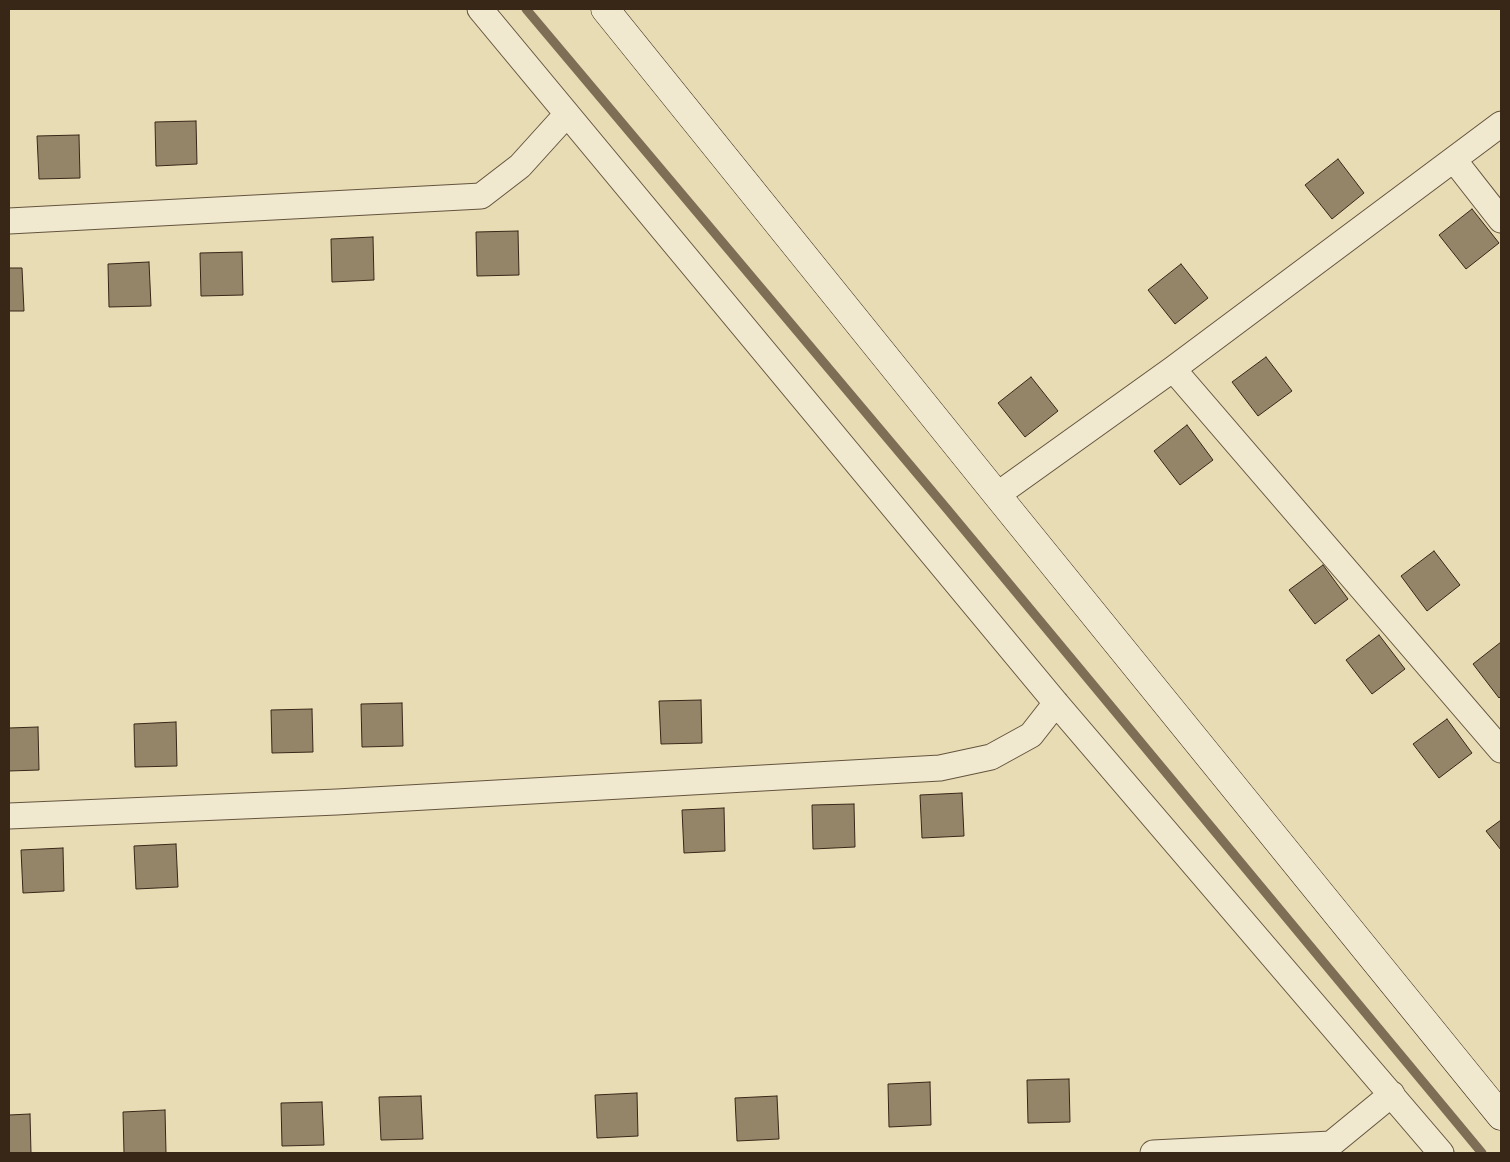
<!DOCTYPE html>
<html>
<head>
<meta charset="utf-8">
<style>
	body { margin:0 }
	#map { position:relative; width:1510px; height:1162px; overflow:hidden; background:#e8dcb5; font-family:"IM FELL Great Primer",serif }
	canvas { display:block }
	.frame { position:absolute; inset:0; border:10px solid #382717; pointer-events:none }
</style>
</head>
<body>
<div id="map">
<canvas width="1510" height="1162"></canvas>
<div class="frame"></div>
</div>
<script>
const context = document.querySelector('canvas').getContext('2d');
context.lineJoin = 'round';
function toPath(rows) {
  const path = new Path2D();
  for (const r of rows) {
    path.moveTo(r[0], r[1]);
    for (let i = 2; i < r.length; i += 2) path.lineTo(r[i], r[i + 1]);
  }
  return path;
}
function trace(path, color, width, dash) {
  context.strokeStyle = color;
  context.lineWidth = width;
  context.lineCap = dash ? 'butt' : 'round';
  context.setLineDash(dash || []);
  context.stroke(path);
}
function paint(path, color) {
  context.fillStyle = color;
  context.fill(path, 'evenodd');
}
const stream = toPath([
	[526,9,947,509,1482,1153]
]);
const building = toPath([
	[196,121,197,164,156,166,155,122,196,121],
	[79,135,80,178,39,179,37,136,79,135],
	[1338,159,1364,193,1332,219,1305,185,1338,159],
	[1472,209,1499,243,1466,269,1439,235,1472,209],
	[518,231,519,275,477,276,476,232,518,231],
	[373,237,374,280,332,282,331,239,373,237],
	[242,252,243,295,201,296,200,253,242,252],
	[149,262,151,306,109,307,108,264,149,262],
	[1181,264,1208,298,1175,324,1148,290,1181,264],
	[9,268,22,268,24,311,9,311,9,268],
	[1266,357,1292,391,1258,416,1232,382,1266,357],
	[1031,377,1058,411,1025,437,998,403,1031,377],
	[1187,425,1213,460,1180,485,1154,451,1187,425],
	[1434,551,1460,585,1427,611,1401,576,1434,551],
	[1323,565,1348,599,1315,624,1289,590,1323,565],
	[1379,635,1405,669,1372,694,1346,660,1379,635],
	[1501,642,1501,696,1499,698,1473,664,1501,642],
	[701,700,702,743,661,744,659,701,701,700],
	[402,703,403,746,362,747,361,704,402,703],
	[312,709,313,752,272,753,271,710,312,709],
	[1447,719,1472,753,1439,778,1413,744,1447,719],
	[176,722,177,766,135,767,134,724,176,722],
	[38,727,39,770,9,771,9,728,38,727],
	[962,793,964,836,922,838,920,795,962,793],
	[854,804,855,847,813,849,812,805,854,804],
	[724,808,725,851,684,853,682,810,724,808],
	[1501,820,1501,850,1486,831,1501,820],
	[176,844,178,887,136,889,134,846,176,844],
	[63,848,64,891,23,893,21,850,63,848],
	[1069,1079,1070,1122,1028,1123,1027,1080,1069,1079],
	[930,1082,931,1125,889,1127,888,1084,930,1082],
	[637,1093,638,1136,597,1138,595,1095,637,1093],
	[421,1096,423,1139,381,1140,379,1097,421,1096],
	[777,1096,779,1139,737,1141,735,1098,777,1096],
	[322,1102,324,1145,282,1146,281,1103,322,1102],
	[165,1110,166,1153,124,1153,123,1112,165,1110],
	[30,1114,31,1153,9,1153,9,1115,30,1114]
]);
const street = toPath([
	[480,9,1056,703,1441,1153],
	[1454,160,1501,220],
	[9,221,481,196,520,166,567,114],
	[1173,369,1501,750],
	[997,495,1173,369,1501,124],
	[9,816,337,802,940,768,991,757,1031,735,1056,703],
	[1153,1153,1331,1144,1392,1094]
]);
const secondary = toPath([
	[605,9,997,495,1501,1116]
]);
trace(stream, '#7e6e55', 9);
paint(building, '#948569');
trace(building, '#382717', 1);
trace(street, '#64543e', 27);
trace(secondary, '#382717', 29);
trace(street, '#f0e8cf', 25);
trace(secondary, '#f0e8cf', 28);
</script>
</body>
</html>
